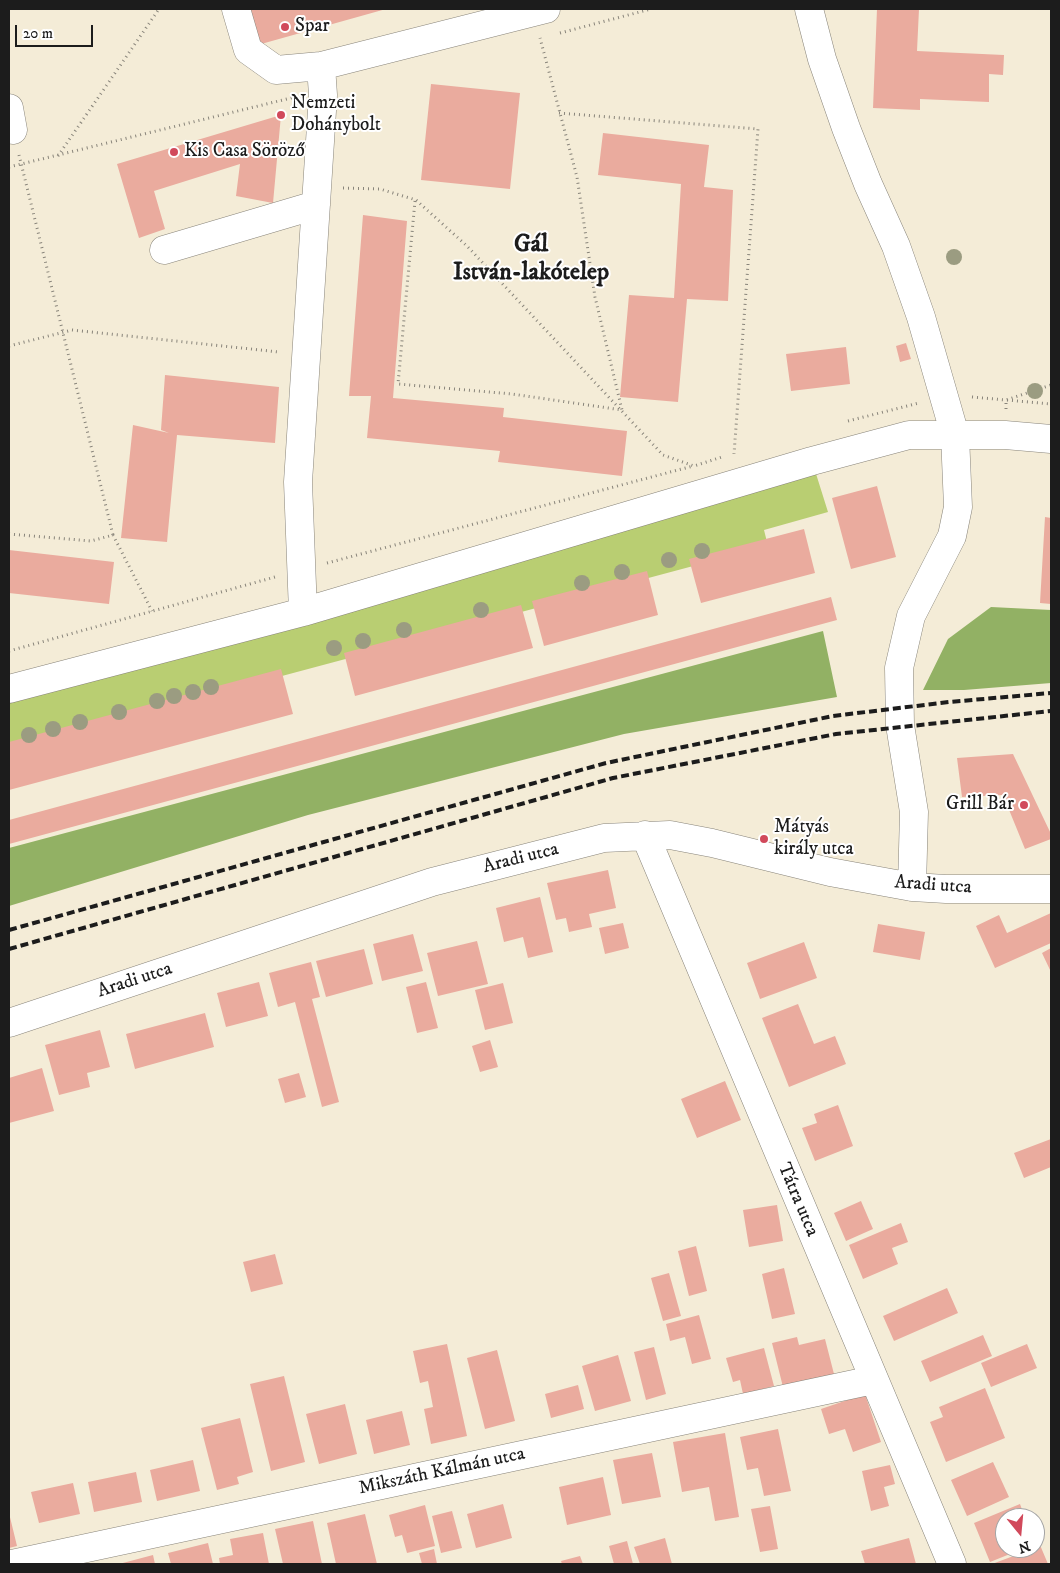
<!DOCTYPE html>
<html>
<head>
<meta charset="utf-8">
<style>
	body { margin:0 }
	#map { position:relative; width:1060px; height:1573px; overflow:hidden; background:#f4ecd7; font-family:"IM FELL DW Pica",serif }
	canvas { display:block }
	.frame { position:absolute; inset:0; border:10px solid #1c1c1c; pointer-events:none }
	.north { position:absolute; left:995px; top:1508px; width:50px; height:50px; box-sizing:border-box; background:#fff; border:1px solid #a4a4a4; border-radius:50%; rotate:163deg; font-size:14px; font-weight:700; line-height:20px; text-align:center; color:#1c1c1c }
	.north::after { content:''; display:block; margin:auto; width:18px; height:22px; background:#d1495b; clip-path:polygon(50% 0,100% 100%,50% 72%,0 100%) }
	.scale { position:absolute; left:15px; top:25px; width:78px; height:22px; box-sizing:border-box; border:2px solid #1c1c1c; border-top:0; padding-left:6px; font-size:15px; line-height:18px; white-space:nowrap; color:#1c1c1c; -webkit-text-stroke:4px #fff; paint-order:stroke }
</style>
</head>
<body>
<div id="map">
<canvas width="1060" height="1573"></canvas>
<div class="frame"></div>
<div class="north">N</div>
<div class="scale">20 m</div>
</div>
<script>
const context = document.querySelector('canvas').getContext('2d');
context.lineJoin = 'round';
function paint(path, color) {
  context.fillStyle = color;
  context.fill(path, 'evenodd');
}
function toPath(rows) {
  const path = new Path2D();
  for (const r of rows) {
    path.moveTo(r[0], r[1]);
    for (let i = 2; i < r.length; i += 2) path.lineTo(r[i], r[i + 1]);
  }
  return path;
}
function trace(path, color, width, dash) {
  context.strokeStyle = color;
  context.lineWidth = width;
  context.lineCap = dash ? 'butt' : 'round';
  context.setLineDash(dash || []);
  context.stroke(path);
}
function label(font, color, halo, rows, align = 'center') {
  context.font = font + ' "IM FELL DW Pica",serif';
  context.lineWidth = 4;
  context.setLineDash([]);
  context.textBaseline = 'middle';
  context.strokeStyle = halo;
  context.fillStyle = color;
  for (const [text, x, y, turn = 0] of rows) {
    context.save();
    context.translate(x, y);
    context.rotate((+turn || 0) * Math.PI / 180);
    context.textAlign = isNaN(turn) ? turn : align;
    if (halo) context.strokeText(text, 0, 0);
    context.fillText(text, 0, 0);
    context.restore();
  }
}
const green = toPath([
	[812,461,828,512,764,530,768,546,9,749,9,682]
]);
const forest = toPath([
	[991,607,1051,610,1051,683,964,690,923,690,948,639],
	[823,631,837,697,624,734,308,815,9,906,9,848]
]);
const building = toPath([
	[243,9,386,9,254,46],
	[877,9,919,9,917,51,1004,55,1003,75,989,74,989,102,920,99,920,110,873,108],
	[431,84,520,93,510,189,421,180],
	[281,115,273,203,236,196,240,164,154,191,165,229,139,238,117,164],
	[603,133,709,145,704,187,733,190,728,301,687,299,678,402,620,397,629,295,674,298,681,184,598,175],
	[363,215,407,221,393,398,504,408,503,417,627,431,622,476,498,462,500,451,367,438,371,396,349,396],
	[906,343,911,359,900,362,896,346],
	[846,347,850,384,791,391,786,354],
	[165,375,279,387,275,443,177,435,167,542,121,538,133,425,169,433,161,430],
	[877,486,896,557,851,569,832,498],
	[1045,517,1051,518,1051,604,1040,603],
	[804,529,815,573,701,603,689,559],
	[9,550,114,562,109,604,9,593],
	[647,571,658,615,544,646,532,601],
	[831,597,837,620,9,844,9,820],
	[521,605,533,648,355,696,344,653],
	[281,669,293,714,9,790,9,742],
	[1013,754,1051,834,1051,839,1025,849,1003,795,962,797,957,758],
	[608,870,616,908,589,914,592,927,569,932,566,918,556,920,547,883],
	[540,897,553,952,528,958,523,937,504,942,496,908],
	[1051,913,1051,943,995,968,976,926,999,915,1007,933],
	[623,923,629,948,605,954,599,928],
	[878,924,925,932,920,960,873,952],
	[413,934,423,971,382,981,373,944],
	[477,941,488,984,438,996,427,953],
	[804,942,817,978,760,999,747,963],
	[1051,948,1051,972,1042,953],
	[364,949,373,984,326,997,316,961],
	[311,962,320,997,312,999,339,1102,322,1107,295,1002,278,1007,269,973],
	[259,982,268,1016,226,1027,217,993],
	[426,982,438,1028,417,1033,406,987],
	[503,983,513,1023,485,1030,475,990],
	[798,1004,814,1044,835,1036,846,1064,789,1087,762,1018],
	[205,1013,214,1047,135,1069,126,1034],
	[100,1030,110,1067,87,1073,90,1087,59,1095,45,1045],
	[490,1040,498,1067,480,1072,472,1046],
	[42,1068,54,1111,9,1123,9,1078],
	[299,1073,306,1097,285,1103,278,1079],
	[725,1081,741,1120,697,1138,681,1099],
	[838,1105,853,1146,815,1161,802,1128,817,1123,814,1114],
	[1051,1139,1051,1167,1024,1178,1014,1153],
	[861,1201,873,1229,846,1241,834,1213],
	[777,1205,783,1241,749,1247,743,1210],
	[901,1223,908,1242,892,1248,898,1264,863,1279,849,1245],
	[696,1246,707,1291,689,1296,678,1251],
	[275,1254,283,1284,251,1292,243,1262],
	[784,1268,795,1314,772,1319,762,1274],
	[669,1273,681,1316,663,1321,651,1278],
	[947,1288,958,1313,894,1341,883,1316],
	[699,1315,711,1359,692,1364,685,1337,670,1341,666,1324],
	[983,1335,992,1356,930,1382,921,1361],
	[797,1337,799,1345,825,1339,834,1374,783,1387,772,1343],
	[447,1344,467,1436,431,1444,424,1409,433,1407,428,1381,420,1383,413,1351],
	[1027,1344,1037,1368,991,1387,981,1363],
	[654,1347,666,1394,646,1400,634,1352],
	[764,1348,774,1386,743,1394,740,1380,733,1382,726,1358],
	[497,1350,515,1421,485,1429,467,1358],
	[618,1355,631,1401,595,1411,582,1366],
	[284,1376,305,1462,271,1471,250,1384],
	[578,1385,584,1409,551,1418,545,1394],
	[985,1388,1005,1438,946,1462,930,1422,943,1417,939,1407],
	[865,1394,881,1442,853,1452,845,1429,829,1434,821,1409],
	[345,1404,357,1454,319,1464,306,1414],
	[402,1411,410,1445,374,1454,366,1420],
	[240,1418,253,1472,237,1477,239,1484,217,1490,201,1428],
	[778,1429,791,1491,764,1496,758,1468,747,1470,740,1437],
	[725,1433,739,1517,715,1521,709,1487,682,1492,673,1442],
	[652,1453,661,1497,622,1504,613,1460],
	[193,1460,200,1491,157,1501,150,1470],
	[993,1462,1009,1497,967,1516,951,1480],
	[890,1465,895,1484,884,1487,889,1506,871,1511,862,1471],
	[136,1472,142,1502,94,1512,88,1482],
	[603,1477,611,1515,567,1525,559,1487],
	[73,1483,80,1514,39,1523,31,1492],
	[503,1504,512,1538,476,1548,467,1514],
	[1020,1504,1025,1518,1005,1518,1005,1548,1025,1548,990,1562,974,1523],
	[425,1505,435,1546,407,1553,402,1535,395,1537,389,1515],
	[770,1506,778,1549,760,1552,751,1509],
	[452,1511,462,1548,441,1553,432,1516],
	[9,1513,17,1546,9,1548],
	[365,1514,377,1564,336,1564,327,1523],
	[313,1521,322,1564,283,1564,275,1529],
	[263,1533,269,1564,220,1564,219,1558,233,1555,230,1539],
	[665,1538,672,1564,640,1564,634,1547],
	[909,1538,916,1564,865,1564,861,1551],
	[627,1541,633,1564,614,1564,609,1546],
	[208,1543,213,1564,171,1564,168,1553],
	[1040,1545,1048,1564,992,1564,1035,1548],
	[434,1549,437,1564,422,1564,419,1553],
	[153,1555,155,1564,119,1564],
	[580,1556,583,1564,562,1564,561,1561]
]);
const path = toPath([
	[560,33,651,9],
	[559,113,758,129,734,454],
	[19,155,113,535],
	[58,156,159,9],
	[9,167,295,97],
	[343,188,380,189,416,200,467,246,663,455,694,466,722,457],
	[415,201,398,384,512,394,622,410,595,297,577,177,540,38],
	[9,346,72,330,279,352],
	[972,397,1006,400,1051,385],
	[1006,409,1006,400,1051,404],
	[848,421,919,403],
	[9,534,91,541,113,535,152,611],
	[327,563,693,466],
	[9,651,275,577]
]);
const minor = toPath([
	[236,9,248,50,276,70,321,66,546,9],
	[809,9,822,59,846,128,868,184,896,246,921,317,955,435,958,507,952,536,911,616,899,668,900,725,914,812,912,887],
	[9,108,13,130],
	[164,250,316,205],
	[303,612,298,482,323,95,321,66],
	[9,689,303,612,812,461,909,435,1005,435,1051,439],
	[645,835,952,1564],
	[9,1023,432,882,604,838,670,835,712,843,830,872,912,887,946,889,1051,889],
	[12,1564,873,1380]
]);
const rail = toPath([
	[9,930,606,763,833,716,949,702,1051,693],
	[9,949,613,778,836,734,1051,711]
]);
const trees = [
	[954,257],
	[1035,391],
	[702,551],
	[669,560],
	[622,572],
	[582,583],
	[481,610],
	[404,630],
	[363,641],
	[334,648],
	[211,687],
	[193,692],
	[174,696],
	[157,701],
	[119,712],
	[80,722],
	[53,729],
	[29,735]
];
const markers = [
	[285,27,5,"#d1495b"],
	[281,115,5,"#d1495b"],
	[174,152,5,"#d1495b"],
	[1024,805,5,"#d1495b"],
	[764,839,5,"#d1495b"]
];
const poiNames = [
	["Spar",295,27],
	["Nemzeti",291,104],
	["Dohánybolt",291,126],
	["Kis Casa Söröző",184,152],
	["Grill Bár",1014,805,"right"],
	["Mátyás",774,828],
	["király utca",774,850]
];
const streetNames = [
	["Aradi utca",521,859,-14],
	["Aradi utca",933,886,4],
	["Aradi utca",135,981,-18],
	["Tátra utca",797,1200,67],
	["Mikszáth Kálmán utca",442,1472,-12]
];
const districtNames = [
	["Gál",531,246],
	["István-lakótelep",531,274]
];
paint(green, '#b9ce72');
paint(forest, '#92b164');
paint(building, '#eaab9e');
trace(minor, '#88847a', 29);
trace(path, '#88847a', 3, [1, 4]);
trace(minor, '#fff', 28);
trace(rail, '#1c1c1c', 4, [8, 4]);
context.fillStyle = '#9b9c81';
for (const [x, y] of trees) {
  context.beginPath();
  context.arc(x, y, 8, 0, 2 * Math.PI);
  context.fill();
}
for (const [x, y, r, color] of markers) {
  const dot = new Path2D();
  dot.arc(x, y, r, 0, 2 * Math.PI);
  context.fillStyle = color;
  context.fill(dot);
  trace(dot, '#fff', 2);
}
label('19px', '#1c1c1c', '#fff', poiNames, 'left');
label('19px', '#1c1c1c', '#fff', streetNames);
label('bold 24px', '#1c1c1c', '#fff', districtNames);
</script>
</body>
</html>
